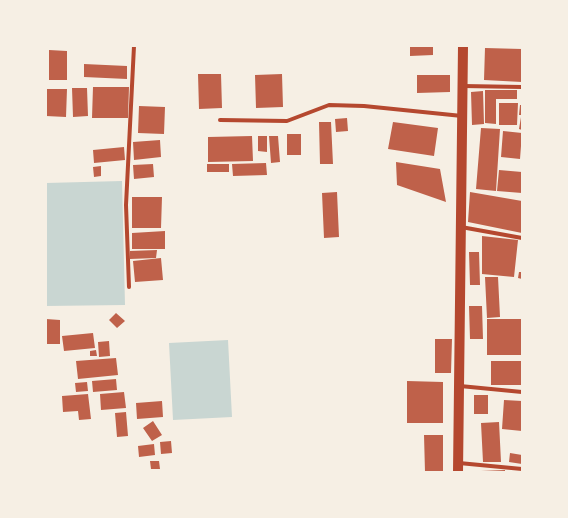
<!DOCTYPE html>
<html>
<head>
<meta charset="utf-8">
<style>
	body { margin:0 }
	#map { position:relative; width:568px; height:518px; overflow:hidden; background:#f6efe4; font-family:"Alegreya Sans",sans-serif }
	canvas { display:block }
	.frame { position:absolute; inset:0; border:47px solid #f6efe4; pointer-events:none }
</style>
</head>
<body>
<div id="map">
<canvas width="568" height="518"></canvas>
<div class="frame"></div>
</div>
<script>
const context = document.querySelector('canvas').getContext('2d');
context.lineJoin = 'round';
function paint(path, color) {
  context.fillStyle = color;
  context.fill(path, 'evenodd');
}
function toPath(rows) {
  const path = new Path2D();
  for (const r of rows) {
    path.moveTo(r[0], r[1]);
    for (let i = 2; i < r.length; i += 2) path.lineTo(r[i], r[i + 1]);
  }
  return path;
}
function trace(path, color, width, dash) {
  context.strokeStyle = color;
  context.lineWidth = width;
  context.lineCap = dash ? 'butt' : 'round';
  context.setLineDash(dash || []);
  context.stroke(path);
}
const water = toPath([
	[122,181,125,305,46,306,46,183],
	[228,340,232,417,173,420,169,343]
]);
const building = toPath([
	[410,46,433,46,433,55,410,56],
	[485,48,522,49,522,82,484,80],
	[49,50,67,51,67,80,49,80],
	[84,64,127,66,127,79,84,77],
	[198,74,221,74,222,108,199,109],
	[282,74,283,107,256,108,255,75],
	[417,75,450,75,450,92,417,93],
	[93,87,129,87,128,118,92,118],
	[72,88,87,88,88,116,73,117],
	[46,89,67,89,66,117,46,116],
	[485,90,517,90,517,99,496,99,496,124,485,123],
	[483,91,484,124,472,125,471,92],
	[499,103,518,103,517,125,499,125],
	[520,105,522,105,522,115,519,115],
	[139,106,165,107,164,134,138,133],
	[521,117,522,118,522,130,519,129],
	[347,118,348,131,336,132,335,119],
	[319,122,331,122,333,164,320,164],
	[393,122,438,128,434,156,388,149],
	[481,128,500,129,496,191,476,189],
	[503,131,522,133,520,159,501,157],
	[287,134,301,134,301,155,287,155],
	[252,136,253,161,208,162,208,137],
	[258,136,267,136,267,152,258,151],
	[269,136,278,136,280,162,271,163],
	[160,140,161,157,134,160,133,142],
	[124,147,125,160,94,163,93,150],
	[396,162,440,169,446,202,397,185],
	[266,163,267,175,233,176,232,164],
	[153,164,154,177,134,179,133,165],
	[207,164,229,164,229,172,207,172],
	[101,166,101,176,94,177,93,167],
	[499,170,522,172,522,193,497,191],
	[337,192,339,237,324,238,322,193],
	[470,192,522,201,522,233,468,222],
	[132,197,162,197,161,228,132,228],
	[165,231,165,249,132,249,132,233],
	[482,236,518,240,514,277,482,274],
	[157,250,156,258,130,259,130,251],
	[469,252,479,252,480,285,470,285],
	[161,258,163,280,135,282,133,261],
	[519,272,522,272,522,279,518,278],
	[485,277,498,277,500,317,487,318],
	[469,306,482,306,483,339,470,339],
	[116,313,125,321,117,328,109,320],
	[46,319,60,320,60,344,46,344],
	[487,319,522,319,522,355,487,355],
	[93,333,95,348,64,351,62,336],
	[435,339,452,339,451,373,435,373],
	[109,341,110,356,99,357,98,342],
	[96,350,97,356,90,356,90,351],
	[116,358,118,375,78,379,76,361],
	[491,361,522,361,522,385,491,385],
	[116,379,117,390,93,392,92,381],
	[407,381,443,382,443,423,407,423],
	[87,382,88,391,76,392,75,383],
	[124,392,126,408,101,410,100,394],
	[88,394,91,419,79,420,78,411,63,412,62,396],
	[474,395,488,395,488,414,474,414],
	[504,400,522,401,522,431,502,429],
	[162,401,163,417,137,419,136,403],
	[126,412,128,436,117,437,115,413],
	[153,421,162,435,152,441,143,428],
	[499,422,501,462,483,462,481,423],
	[424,435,443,435,443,472,425,472],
	[171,441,172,453,161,454,160,442],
	[154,444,155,455,139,457,138,446],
	[510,453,522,455,522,464,509,462],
	[150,461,159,461,160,469,151,469],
	[505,470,505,472,481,472,481,471]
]);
const minor = toPath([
	[463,86,522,87],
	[220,120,287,121,329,105,364,106,462,116],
	[461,227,522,238],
	[129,287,126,205,134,46],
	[460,386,522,392],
	[459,463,522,469]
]);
const primary = toPath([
	[458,472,463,46]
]);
paint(water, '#c9d6d2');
paint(building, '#bf614a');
trace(minor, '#b5482f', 4);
trace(primary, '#b5482f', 10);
</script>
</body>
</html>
